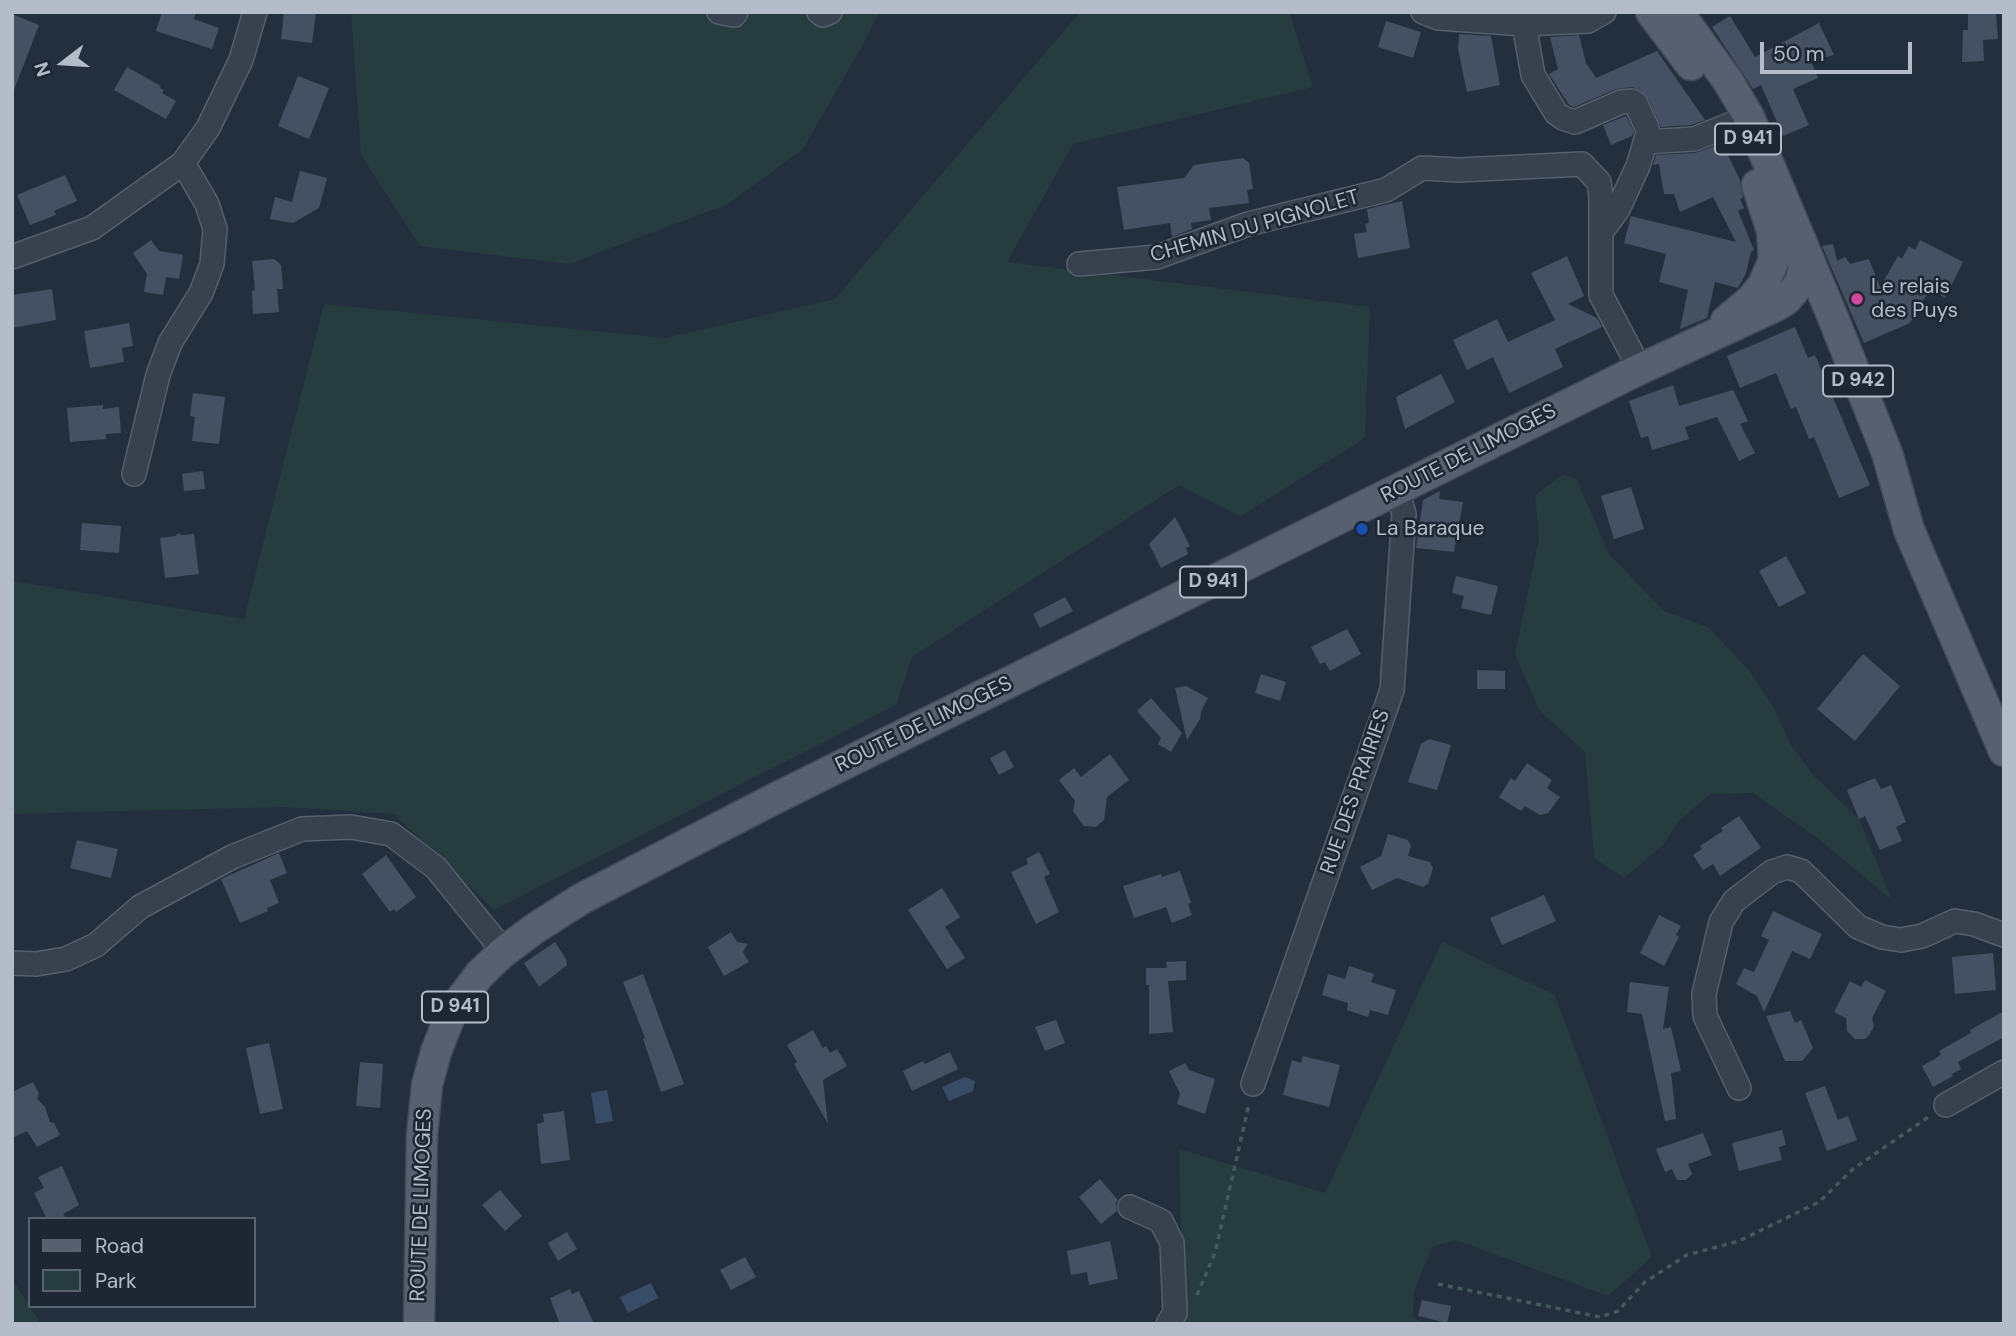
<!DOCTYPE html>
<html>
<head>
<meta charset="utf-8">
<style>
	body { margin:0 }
	#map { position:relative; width:2016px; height:1336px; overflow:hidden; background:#242f3e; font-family:"DM Sans",sans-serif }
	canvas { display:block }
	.frame { position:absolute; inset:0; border:14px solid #b4bcc9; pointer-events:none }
	.legend { position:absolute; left:28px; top:1217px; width:228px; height:91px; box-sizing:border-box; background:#1d2633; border:2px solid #59626f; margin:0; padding:9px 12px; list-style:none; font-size:21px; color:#b4bcc9 }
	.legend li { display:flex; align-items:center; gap:14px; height:35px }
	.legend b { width:35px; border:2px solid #59626f }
	.north { position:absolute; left:28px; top:28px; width:70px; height:70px; -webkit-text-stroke:5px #1d2633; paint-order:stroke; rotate:253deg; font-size:19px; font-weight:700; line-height:28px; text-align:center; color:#b4bcc9 }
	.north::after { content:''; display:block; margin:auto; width:24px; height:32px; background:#b4bcc9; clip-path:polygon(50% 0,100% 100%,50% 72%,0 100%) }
	.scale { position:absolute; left:1760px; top:42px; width:152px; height:32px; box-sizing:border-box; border:4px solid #b4bcc9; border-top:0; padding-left:9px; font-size:21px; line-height:24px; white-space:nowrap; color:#b4bcc9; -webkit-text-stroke:5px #1d2633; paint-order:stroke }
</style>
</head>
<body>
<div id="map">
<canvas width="2016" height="1336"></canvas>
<div class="frame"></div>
<ul class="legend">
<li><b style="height:9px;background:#56606e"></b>Road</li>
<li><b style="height:19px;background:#263c3f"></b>Park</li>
</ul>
<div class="north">N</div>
<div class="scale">50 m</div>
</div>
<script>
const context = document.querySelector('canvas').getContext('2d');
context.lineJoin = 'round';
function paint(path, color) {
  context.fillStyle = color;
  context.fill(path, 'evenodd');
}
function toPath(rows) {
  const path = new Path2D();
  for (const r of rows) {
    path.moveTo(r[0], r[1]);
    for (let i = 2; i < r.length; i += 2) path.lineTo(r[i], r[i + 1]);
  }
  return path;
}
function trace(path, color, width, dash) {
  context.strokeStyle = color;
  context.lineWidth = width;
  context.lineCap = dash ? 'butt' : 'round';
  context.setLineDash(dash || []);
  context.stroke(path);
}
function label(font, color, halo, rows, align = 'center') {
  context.font = font + ' "DM Sans",sans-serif';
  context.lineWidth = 5;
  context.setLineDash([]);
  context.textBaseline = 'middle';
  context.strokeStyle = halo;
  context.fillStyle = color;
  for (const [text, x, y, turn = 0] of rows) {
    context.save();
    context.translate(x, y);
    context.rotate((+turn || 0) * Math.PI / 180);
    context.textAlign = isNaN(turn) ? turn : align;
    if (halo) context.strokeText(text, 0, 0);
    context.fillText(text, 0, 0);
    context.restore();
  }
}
const green = toPath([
	[351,12,879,12,862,46,803,149,728,204,569,264,420,246,361,155],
	[1080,12,1289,12,1313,87,1073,144,1007,262,1370,307,1365,438,1241,516,1179,485,912,657,896,705,494,910,394,814,284,807,12,814,12,581,244,619,324,304,665,338,835,299],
	[1563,474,1577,480,1609,554,1664,611,1708,627,1749,670,1774,708,1791,745,1814,776,1859,819,1892,900,1816,837,1753,793,1710,794,1677,823,1663,845,1624,878,1594,858,1585,752,1539,710,1515,654,1539,539,1535,495],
	[1442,942,1555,995,1652,1257,1608,1296,1456,1240,1432,1247,1414,1291,1413,1316,1423,1324,1184,1324,1179,1149,1325,1193],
	[12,1279,41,1324,12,1324]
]);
const water = toPath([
	[965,1077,975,1081,973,1091,949,1101,942,1087],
	[607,1090,613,1121,596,1124,591,1093],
	[651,1283,658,1298,628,1313,620,1297]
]);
const building = toPath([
	[162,12,196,12,194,19,219,28,212,49,156,31],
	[284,12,316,12,312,43,281,39],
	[1968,12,1996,12,1998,39,1983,40,1984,61,1962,62,1963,30,1968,30],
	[12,14,39,25,14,90,12,90],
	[1730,16,1755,57,1819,23,1834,55,1811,61,1818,78,1793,89,1809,125,1783,136,1761,85,1753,89,1712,27],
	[1386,21,1421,32,1413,58,1378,47],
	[1459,34,1491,36,1500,85,1467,92,1458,49],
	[1579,35,1586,63,1596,78,1657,51,1705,120,1691,125,1661,127,1648,98,1640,90,1632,87,1616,89,1574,107,1569,105,1549,74,1558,69,1550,37],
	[127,67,161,86,160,88,164,90,162,93,176,101,166,119,114,90],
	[298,76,329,88,309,139,278,126],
	[1626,116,1634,132,1632,136,1611,145,1603,125],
	[1722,143,1740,180,1743,198,1740,199,1744,208,1738,211,1754,250,1751,252,1746,273,1738,288,1715,282,1707,318,1680,329,1688,290,1659,282,1666,254,1624,243,1631,216,1736,242,1713,197,1680,212,1674,194,1664,194,1659,164,1653,165,1656,155,1695,153],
	[1243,158,1249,163,1253,189,1247,190,1249,203,1209,208,1211,220,1191,223,1192,229,1172,237,1170,223,1124,230,1117,187,1184,178,1194,165],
	[300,171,327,178,319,208,293,223,270,219,275,197,292,202],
	[65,175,77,201,54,211,56,215,30,225,17,195],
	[1402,201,1410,248,1358,258,1354,234,1367,232,1365,224,1369,223,1367,209],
	[151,240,159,251,183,255,179,279,166,277,163,295,144,292,147,274,133,253],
	[1920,240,1963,262,1945,298,1930,289,1910,323,1864,343,1822,246,1833,244,1837,261,1845,257,1850,264,1869,259,1880,287,1898,256,1902,259,1909,246,1915,250],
	[1567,256,1584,296,1568,304,1597,318,1602,327,1555,349,1563,367,1509,393,1493,357,1467,370,1453,340,1497,319,1508,342,1555,320,1531,273],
	[274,259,281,265,283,289,277,289,279,312,253,314,252,291,255,290,252,261],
	[52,289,56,320,12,328,12,295],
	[129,323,133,346,122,348,124,362,90,368,84,331],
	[1795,327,1808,358,1815,355,1870,485,1839,498,1814,437,1809,439,1796,407,1791,409,1776,373,1740,388,1727,356],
	[1441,374,1455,402,1405,429,1396,397],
	[1673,385,1679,406,1733,390,1748,421,1740,424,1755,453,1739,461,1717,417,1685,427,1689,439,1652,450,1648,436,1641,438,1629,401],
	[193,393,225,397,219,444,192,441,195,417,190,416],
	[103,405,103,409,119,407,121,433,106,434,106,439,70,442,67,408],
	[203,471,205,489,184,491,182,474],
	[1631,487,1644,529,1614,539,1601,496],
	[1440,491,1439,499,1463,502,1454,552,1416,548,1423,500],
	[1175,517,1190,546,1186,548,1188,554,1161,568,1149,544],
	[82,523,121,526,119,553,80,550],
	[179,533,182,535,194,534,199,574,165,578,160,538,175,536],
	[1786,556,1806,593,1779,607,1759,571],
	[1456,576,1498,586,1491,615,1461,608,1464,596,1452,593],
	[1065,597,1073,611,1040,628,1033,614],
	[1347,629,1361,654,1330,671,1325,662,1320,664,1311,647],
	[1863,654,1900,686,1855,741,1817,709],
	[1477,670,1505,671,1505,689,1477,689],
	[1261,674,1286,682,1280,701,1255,693],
	[1186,686,1208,698,1201,711,1200,719,1187,740,1175,688],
	[1151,698,1182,733,1171,752,1158,744,1161,738,1137,711],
	[1429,739,1451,745,1437,790,1408,782,1421,744],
	[1005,750,1014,767,999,775,990,758],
	[1110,754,1129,780,1107,797,1104,820,1096,827,1084,826,1073,811,1075,801,1059,780,1074,768,1081,777],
	[1527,763,1552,780,1547,788,1560,797,1548,813,1540,815,1525,806,1521,811,1499,797,1511,778,1515,781],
	[1875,778,1881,789,1891,785,1906,822,1896,827,1902,841,1880,850,1865,816,1859,819,1847,790],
	[1739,816,1761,848,1720,876,1713,864,1703,870,1693,855,1702,849,1700,846,1723,831,1721,828],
	[1388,834,1408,840,1411,846,1408,856,1430,862,1433,868,1428,884,1423,887,1397,878,1372,890,1360,867,1381,856],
	[77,840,118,849,111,878,70,868],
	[1039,852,1050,874,1044,877,1059,912,1036,924,1011,872,1028,864,1026,859],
	[279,853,287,873,270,880,279,903,267,908,268,911,240,923,221,879],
	[386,855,416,897,396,912,394,909,390,912,362,874],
	[1180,871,1191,903,1188,904,1192,915,1172,923,1166,907,1134,918,1123,886,1161,874,1162,877],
	[942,888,960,917,945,927,965,958,947,969,908,910],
	[1544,895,1556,921,1502,945,1490,918],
	[1773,911,1822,934,1810,959,1792,951,1764,1012,1757,996,1736,984,1744,968,1754,972,1769,940,1761,936],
	[1659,915,1681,926,1676,935,1679,937,1664,966,1640,953],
	[731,932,737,942,748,944,743,952,749,962,724,976,708,947],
	[555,942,566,959,567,965,539,987,524,963],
	[1993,953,1996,990,1955,994,1952,957],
	[1186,961,1186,980,1168,981,1173,1032,1149,1034,1149,985,1146,985,1146,968,1167,968,1166,962],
	[1349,966,1374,974,1371,982,1396,990,1388,1015,1370,1010,1368,1017,1347,1010,1348,1003,1322,995,1328,974,1345,979],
	[643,974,684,1084,661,1092,643,1039,645,1038,623,982],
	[1865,980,1886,991,1872,1018,1874,1026,1870,1034,1865,1039,1855,1039,1847,1031,1846,1018,1834,1012,1850,981,1861,987],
	[1630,982,1669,987,1663,1029,1671,1027,1681,1071,1671,1073,1676,1119,1665,1121,1642,1014,1627,1012],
	[1790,1011,1795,1023,1801,1020,1813,1048,1802,1061,1785,1061,1766,1016],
	[2004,1011,2004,1037,1958,1062,1961,1069,1952,1074,1953,1076,1933,1087,1922,1066,1941,1055,1939,1051,1971,1033,1970,1030],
	[1056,1020,1065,1043,1045,1051,1035,1027],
	[813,1030,823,1048,826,1046,830,1053,837,1049,847,1066,823,1080,828,1124,794,1064,797,1062,787,1045],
	[269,1043,283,1109,260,1114,246,1048],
	[950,1052,958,1069,912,1091,903,1071,923,1061,925,1064],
	[1303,1056,1340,1065,1329,1107,1283,1095,1292,1060,1301,1063],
	[360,1062,383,1064,380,1108,356,1106],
	[1185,1063,1189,1070,1215,1079,1205,1114,1177,1104,1180,1094,1169,1071],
	[33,1082,39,1093,37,1099,45,1107,50,1122,54,1123,60,1135,37,1147,27,1131,12,1138,12,1092],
	[1825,1086,1838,1120,1848,1116,1857,1140,1827,1151,1805,1093],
	[564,1111,570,1160,541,1164,537,1124,544,1122,543,1114],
	[1782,1130,1786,1145,1779,1147,1782,1160,1739,1171,1732,1143],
	[1703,1133,1712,1155,1688,1164,1692,1174,1686,1180,1677,1180,1672,1169,1665,1172,1656,1149],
	[62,1166,79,1205,63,1214,66,1219,47,1219,34,1193,44,1188,38,1177],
	[1100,1179,1118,1200,1116,1203,1117,1211,1101,1224,1079,1197],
	[500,1190,522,1216,505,1231,482,1205],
	[567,1232,577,1249,558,1261,548,1243],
	[1110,1241,1118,1279,1089,1285,1087,1272,1071,1275,1067,1251],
	[745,1257,756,1277,731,1290,720,1270],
	[570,1289,572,1294,579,1291,594,1324,560,1324,550,1298],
	[1422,1300,1451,1306,1447,1323,1418,1316]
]);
const path = toPath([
	[1438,1284,1600,1317,1618,1311,1645,1282,1687,1255,1739,1241,1819,1202,1853,1169,1930,1116],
	[1197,1295,1215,1253,1249,1104]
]);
const minor = toPath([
	[719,12,734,15,736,12],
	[819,12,823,15,830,12],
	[1423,12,1438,18,1524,24,1588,21,1604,12],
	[1524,24,1533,75,1556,113,1563,118,1575,122,1621,102,1632,101,1636,104,1647,128,1648,133,1638,166,1618,209,1602,231],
	[1645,142,1694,139,1749,117],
	[12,257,92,228,183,163,208,128,241,60,255,12],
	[1079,264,1157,257,1248,224,1386,190,1422,168,1459,170,1582,164,1599,182,1601,196,1601,295,1640,369],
	[134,474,158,375,170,343,201,293,212,264,215,229,207,204,183,163],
	[12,963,36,964,66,959,96,945,140,907,232,857,302,829,351,827,391,834,436,868,493,938,502,953],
	[1253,1084,1392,690,1404,514,1397,490],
	[1739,1088,1705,1016,1704,994,1721,922,1734,901,1772,872,1787,867,1801,871,1858,927,1882,937,1901,940,1922,936,1955,921,1974,924,2004,935],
	[1946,1105,2004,1072],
	[1130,1207,1161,1221,1172,1243,1175,1313,1168,1324]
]);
const major = toPath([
	[1651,12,1691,65],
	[1678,12,1728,81,1749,117,1834,320,1887,453,1909,530,2004,751],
	[1726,321,1751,300,1763,285,1774,260,1772,231,1757,185],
	[419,1324,422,1135,427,1085,436,1052,452,1011,480,974,502,953,534,929,581,899,774,799,1640,369,1774,307,1786,300,1801,282,1804,263,1797,236]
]);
const markers = [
	[1857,299,7,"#d1479c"],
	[1362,529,7,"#1a4fb4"]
];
const shields = [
	[1748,139,66],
	[1858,381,70],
	[1213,582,66],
	[455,1007,66]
];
const shieldNames = [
	["D 941",1748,139],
	["D 942",1858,381],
	["D 941",1213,582],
	["D 941",455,1007]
];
const streetNames = [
	["CHEMIN DU PIGNOLET",1255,227,-16],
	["ROUTE DE LIMOGES",1469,454,-27],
	["ROUTE DE LIMOGES",924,725,-26],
	["RUE DES PRAIRIES",1356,792,-71],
	["ROUTE DE LIMOGES",422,1205,-88]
];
const poiNames = [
	["Le relais",1871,287],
	["des Puys",1871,311],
	["La Baraque",1376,529]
];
paint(green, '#263c3f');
paint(water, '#394c67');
paint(building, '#455162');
trace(minor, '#565f6c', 26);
trace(major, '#414a57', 33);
trace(path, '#44595c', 3.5, [5, 5]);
trace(minor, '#38414e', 23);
trace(major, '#56606e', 30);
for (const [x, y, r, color] of markers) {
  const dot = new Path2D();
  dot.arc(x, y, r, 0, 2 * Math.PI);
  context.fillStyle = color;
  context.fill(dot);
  trace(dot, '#1d2633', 2.5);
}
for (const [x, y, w] of shields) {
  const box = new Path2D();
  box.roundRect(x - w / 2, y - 15.5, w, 31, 5);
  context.fillStyle = '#1d2633';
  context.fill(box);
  trace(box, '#b4bcc9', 2);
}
label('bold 19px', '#b4bcc9', null, shieldNames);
label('21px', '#b4bcc9', '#1d2633', streetNames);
label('21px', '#b4bcc9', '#1d2633', poiNames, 'left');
</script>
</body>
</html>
